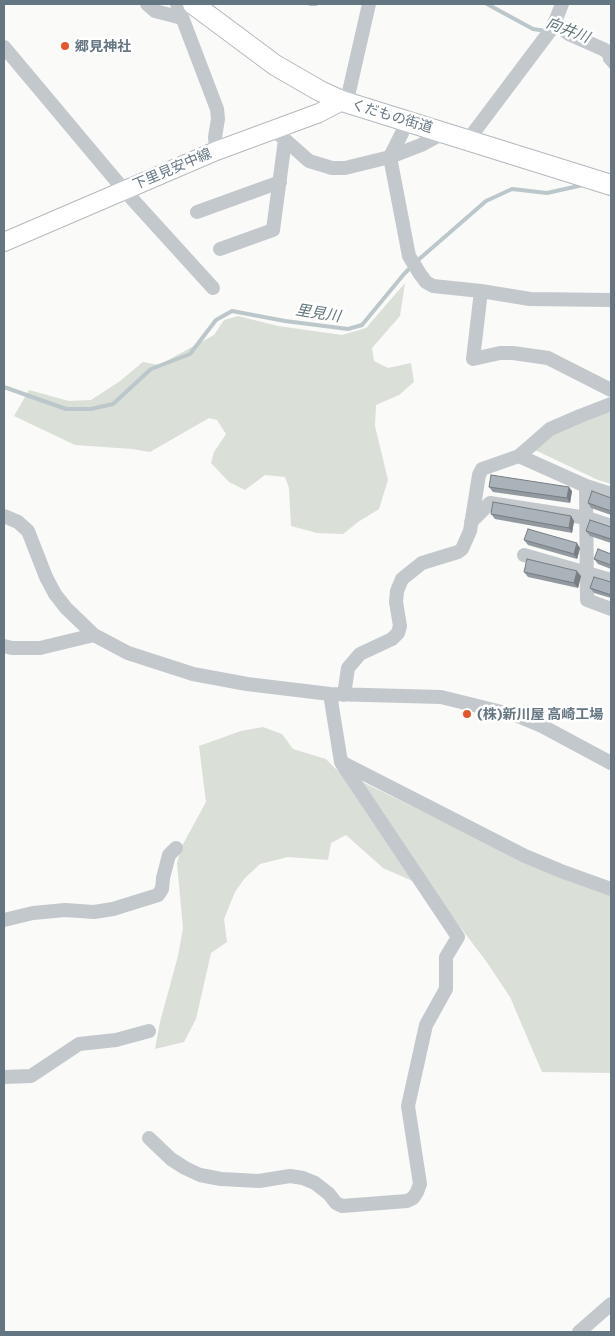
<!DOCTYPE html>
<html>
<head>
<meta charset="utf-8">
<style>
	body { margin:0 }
	#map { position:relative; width:615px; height:1336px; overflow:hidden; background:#fafaf8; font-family:Commissioner,sans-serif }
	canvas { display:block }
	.frame { position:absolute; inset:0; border:5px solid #657683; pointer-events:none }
</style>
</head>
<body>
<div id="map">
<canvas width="615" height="1336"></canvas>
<div class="frame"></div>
</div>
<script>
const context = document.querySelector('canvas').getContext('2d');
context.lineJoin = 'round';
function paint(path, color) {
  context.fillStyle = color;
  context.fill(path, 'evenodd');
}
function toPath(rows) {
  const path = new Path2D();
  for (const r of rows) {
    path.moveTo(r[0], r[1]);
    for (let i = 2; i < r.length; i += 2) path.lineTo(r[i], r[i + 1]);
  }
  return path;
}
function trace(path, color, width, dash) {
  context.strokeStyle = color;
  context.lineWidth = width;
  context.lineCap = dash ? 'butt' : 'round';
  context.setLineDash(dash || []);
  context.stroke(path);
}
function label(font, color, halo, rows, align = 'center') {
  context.font = font + ' Commissioner,"Noto Sans JP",sans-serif';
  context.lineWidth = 5;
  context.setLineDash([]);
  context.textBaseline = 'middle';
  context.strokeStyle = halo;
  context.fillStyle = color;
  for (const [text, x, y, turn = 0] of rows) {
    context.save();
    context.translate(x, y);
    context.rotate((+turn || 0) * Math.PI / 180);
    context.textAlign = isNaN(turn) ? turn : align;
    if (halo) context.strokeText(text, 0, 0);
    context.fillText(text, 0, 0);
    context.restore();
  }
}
const green = toPath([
	[405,283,400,316,372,348,374,361,388,368,411,363,414,382,399,395,376,405,375,426,388,480,379,509,358,522,343,534,317,533,291,526,289,488,285,477,265,475,245,490,229,482,211,463,214,452,226,434,217,420,209,418,150,452,132,449,75,445,14,416,29,390,69,401,91,400,120,381,143,362,159,365,214,335,224,320,238,316,278,326,342,335,366,328],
	[611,409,611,484,598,480,535,450,554,431],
	[263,727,282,734,293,749,326,759,336,769,515,857,611,892,611,1073,542,1072,510,997,486,961,448,911,417,883,383,868,346,835,331,843,328,860,288,857,260,864,244,879,235,892,224,919,227,942,211,953,196,1019,184,1042,155,1049,160,1022,178,956,183,928,177,863,182,846,206,802,199,746,241,731]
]);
const stream = toPath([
	[310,4,316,4],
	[487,4,533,29,546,31],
	[605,60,611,67],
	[417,261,486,201,512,189,547,193,583,185],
	[4,387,66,409,91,409,113,404,151,369,190,354,216,320,232,311,285,321,348,329,362,325,404,274,412,266]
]);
const minor = toPath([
	[147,4,155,11,182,18],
	[177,4,217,109,218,119,215,137,216,151],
	[554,23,569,34,605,50,611,57],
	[4,47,124,190,213,288],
	[342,101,348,96,369,4],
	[408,121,390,157,409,256,420,274,426,282,433,286,481,291,530,299,611,300],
	[274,130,309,161,332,168,345,168,390,157,421,145,445,132],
	[468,140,553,27,562,4],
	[197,212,280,182],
	[220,249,273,230,285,140],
	[481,291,473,359,500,353,513,353,548,358,611,390],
	[519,456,586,486,611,494],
	[586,486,587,600,611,609],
	[4,516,18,522,28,531,46,577,55,594,66,608,94,635,128,653,193,674,247,684,330,694,441,697,518,716,542,726,611,763],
	[471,522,490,503,587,518,611,526],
	[524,555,611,580],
	[4,646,12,648,40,648,94,635],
	[330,694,341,762,525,856,561,871,611,889],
	[344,695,348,668,360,654,392,639,398,633,400,626,396,602,397,591,402,579,422,563,458,552,462,549,470,531,479,475,482,469,519,456,550,429,580,416,611,404],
	[4,920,33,913,65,910,94,912,113,909,158,895,162,889,163,878,169,855,176,848],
	[4,1077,31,1076,79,1044,116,1040,149,1031],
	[149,1138,171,1159,185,1168,200,1175,221,1179,259,1181,290,1176,303,1178,315,1183,329,1194,336,1203,342,1206,407,1201,413,1198,417,1192,420,1184,408,1106,426,1025,446,989,446,957,458,937,341,762],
	[579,1332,611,1304]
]);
const major = toPath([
	[4,242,216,151,319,113,342,101]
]);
const highway = toPath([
	[193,4,275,65,320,91,342,101,611,185]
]);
const wall = toPath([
	[489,487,572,491,570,503,493,492],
	[611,498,611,515,591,508,588,503],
	[491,514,571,516,574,521,572,533,495,519],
	[611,527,611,543,590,536,586,531],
	[524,540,580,548,577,559,528,545],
	[611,554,611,569,598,564,594,559],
	[524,572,581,576,578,588,528,577],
	[611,582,611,598,594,593,590,588]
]);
const shadedWall = toPath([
	[569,487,572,491,570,503,567,498],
	[571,516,574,521,572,533,569,528],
	[577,543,580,548,577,559,574,554],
	[577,571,581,576,578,588,574,583]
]);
const building = toPath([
	[491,475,569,487,567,498,489,487,491,475],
	[592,491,611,498,611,511,588,503,592,491],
	[493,502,571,516,569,528,491,514,493,502],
	[590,520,611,527,611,539,586,531,590,520],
	[528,529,577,543,574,554,524,540,528,529],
	[598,549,611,554,611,565,594,559,598,549],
	[527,559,577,571,574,583,524,572,527,559],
	[594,577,611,582,611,595,590,588,594,577]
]);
const markers = [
	[65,46,5,"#e4572e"],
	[467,714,5,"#e4572e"]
];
const poiNames = [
	["郷見神社",75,46],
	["(株)新川屋 高崎工場",477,714]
];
const streetNames = [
	["くだもの街道",392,116,17],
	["下里見安中線",172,169,-23]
];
const waterNames = [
	["向井川",568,30,21],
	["里見川",318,313,9]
];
paint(green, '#dadfd7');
trace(stream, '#bbc7cb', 4);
trace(major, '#b5babe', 20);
trace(highway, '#b4b9bd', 22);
trace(minor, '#c3c8cc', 14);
trace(major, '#fff', 18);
trace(highway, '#fff', 20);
paint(wall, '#929a9f');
paint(shadedWall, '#777d82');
paint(building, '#aab3b9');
trace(building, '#777d82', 1);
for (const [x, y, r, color] of markers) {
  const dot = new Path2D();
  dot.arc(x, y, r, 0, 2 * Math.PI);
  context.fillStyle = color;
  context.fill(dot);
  trace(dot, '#fff', 2);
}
label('bold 14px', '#657683', '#fff', poiNames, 'left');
label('14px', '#657683', '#fff', streetNames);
label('italic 15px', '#60757c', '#fff', waterNames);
</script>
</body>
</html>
